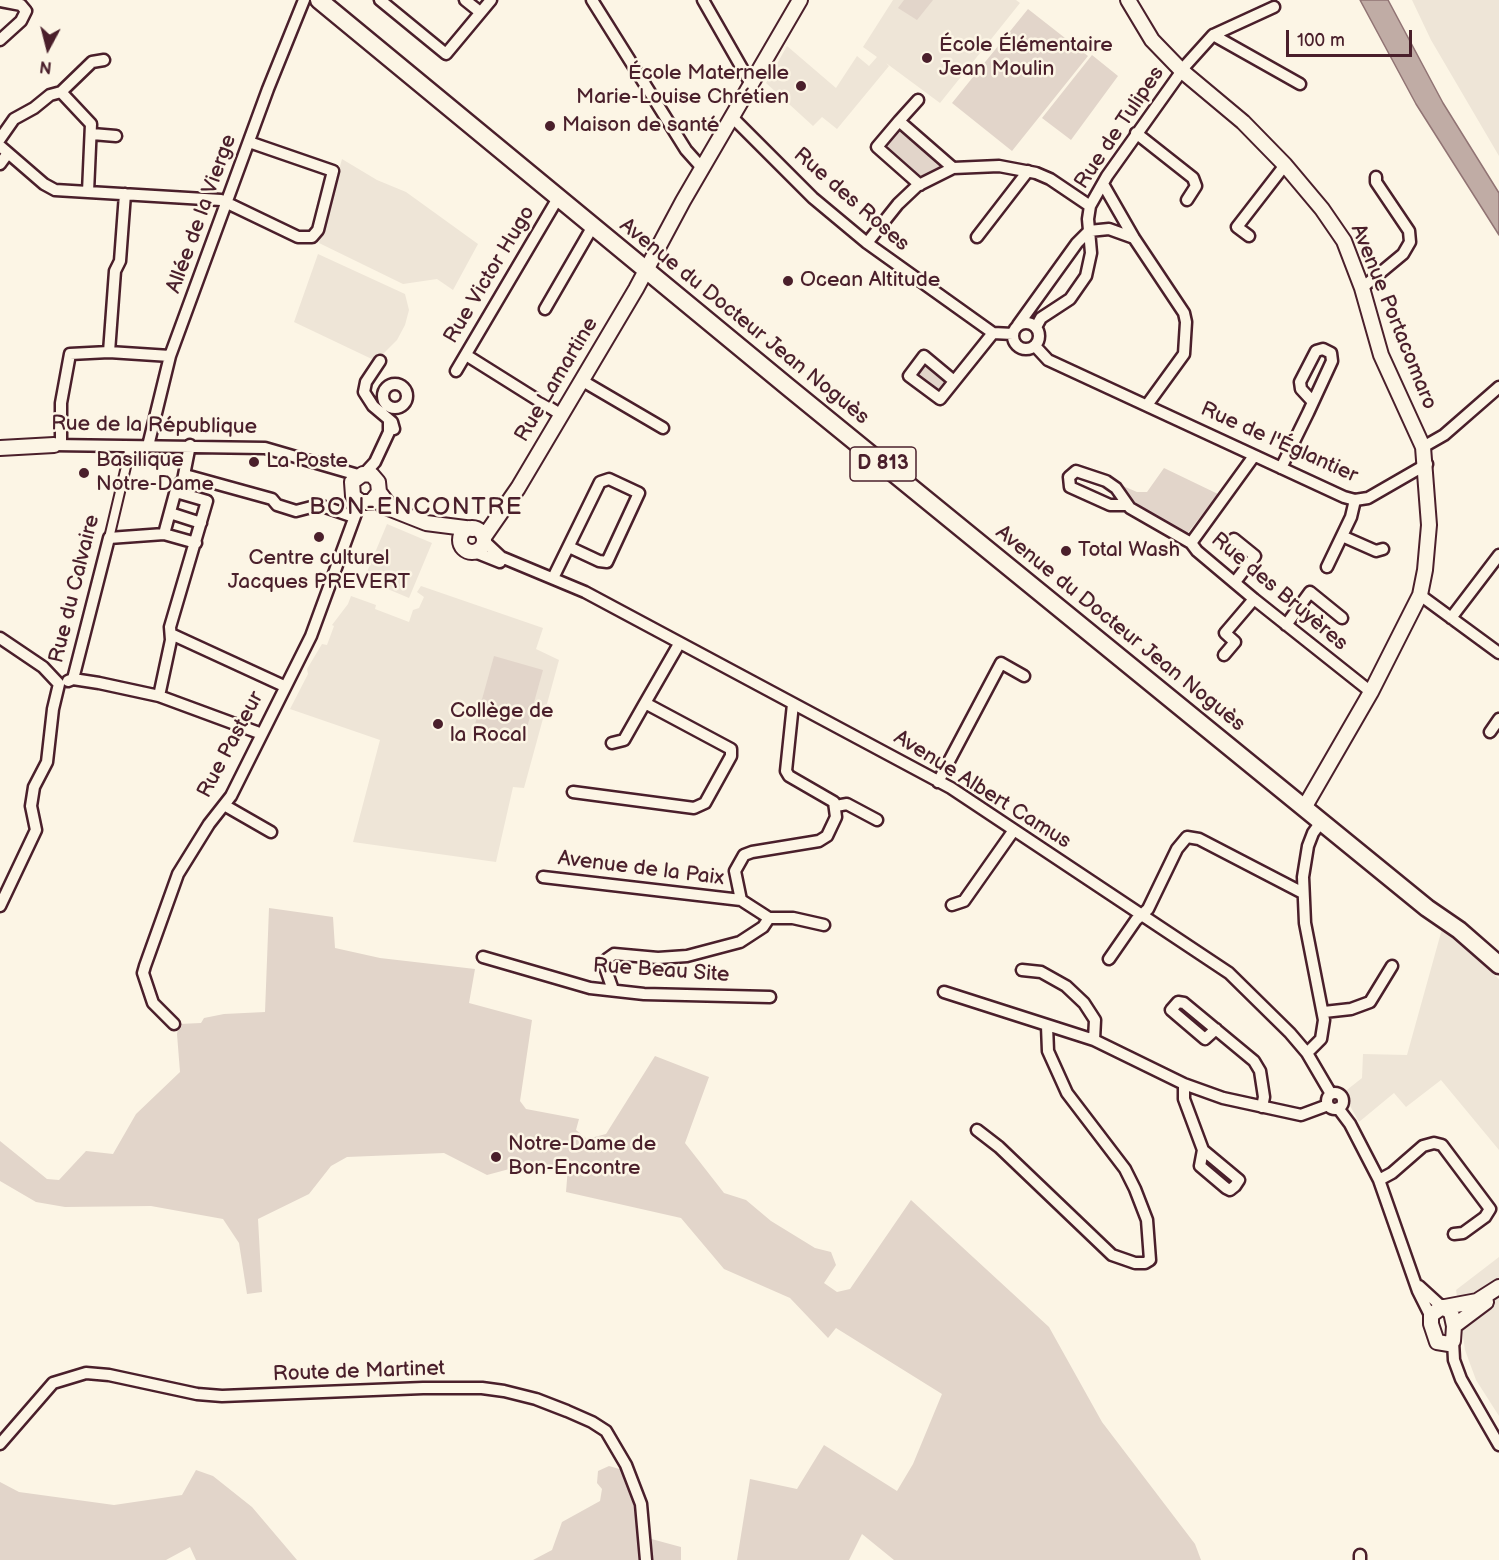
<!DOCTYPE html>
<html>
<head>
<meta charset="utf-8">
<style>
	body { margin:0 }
	#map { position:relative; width:1499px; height:1560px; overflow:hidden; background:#fcf5e5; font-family:"Balsamiq Sans",sans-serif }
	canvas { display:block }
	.north { position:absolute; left:18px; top:18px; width:60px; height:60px; -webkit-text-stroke:4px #fcf5e5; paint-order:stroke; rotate:187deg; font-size:16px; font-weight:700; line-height:24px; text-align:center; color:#4a1f2b }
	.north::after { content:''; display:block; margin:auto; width:21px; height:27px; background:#4a1f2b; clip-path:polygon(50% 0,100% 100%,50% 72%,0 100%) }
	.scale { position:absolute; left:1286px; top:30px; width:126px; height:27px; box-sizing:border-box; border:3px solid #4a1f2b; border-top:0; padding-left:8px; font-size:18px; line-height:21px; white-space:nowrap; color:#4a1f2b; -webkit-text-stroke:4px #fcf5e5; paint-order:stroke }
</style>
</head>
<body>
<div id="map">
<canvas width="1499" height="1560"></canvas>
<div class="north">N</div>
<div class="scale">100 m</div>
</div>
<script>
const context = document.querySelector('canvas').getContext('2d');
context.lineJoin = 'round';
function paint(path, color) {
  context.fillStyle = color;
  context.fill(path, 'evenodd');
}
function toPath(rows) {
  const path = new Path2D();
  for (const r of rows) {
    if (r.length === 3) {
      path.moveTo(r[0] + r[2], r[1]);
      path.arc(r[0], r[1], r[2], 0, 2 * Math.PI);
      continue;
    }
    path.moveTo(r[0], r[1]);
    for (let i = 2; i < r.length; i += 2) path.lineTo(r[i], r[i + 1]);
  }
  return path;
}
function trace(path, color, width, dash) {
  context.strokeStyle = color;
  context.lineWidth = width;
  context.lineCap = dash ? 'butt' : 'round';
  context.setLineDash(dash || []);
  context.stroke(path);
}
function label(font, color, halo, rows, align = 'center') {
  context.font = font + ' "Balsamiq Sans",sans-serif';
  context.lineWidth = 5;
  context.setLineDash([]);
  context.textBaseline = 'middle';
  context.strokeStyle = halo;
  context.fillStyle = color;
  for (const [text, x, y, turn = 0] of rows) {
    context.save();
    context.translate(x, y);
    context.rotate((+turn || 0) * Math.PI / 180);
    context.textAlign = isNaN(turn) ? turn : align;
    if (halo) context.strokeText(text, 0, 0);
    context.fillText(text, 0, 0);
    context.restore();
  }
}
const built = toPath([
	[893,0,1016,0,1020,3,940,103,886,63,889,66,837,129,822,117,813,126,766,83,787,46,836,88,857,56,869,66,877,57,863,47],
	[1412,0,1499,0,1499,156,1431,40],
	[342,159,377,180,406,192,478,244,453,290,437,279,403,284,319,243],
	[318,254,405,294,409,310,405,325,397,340,376,361,294,322],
	[387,524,432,543,409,598,364,579],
	[421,586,543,628,536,649,559,660,524,788,513,787,496,862,353,842,380,740,290,709,308,674,307,669,322,644,327,645,334,626,332,625,348,604,351,596,376,605,375,609,409,622,413,610,419,608,424,597,417,592],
	[1442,929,1499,979,1499,1150,1441,1080,1406,1107,1394,1093,1359,1122,1343,1093,1362,1078,1363,1054,1407,1055],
	[1499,1257,1499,1416,1476,1380,1465,1350,1456,1290]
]);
const green = toPath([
	[904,0,933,0,917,20,898,8],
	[1028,9,1088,56,1012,151,952,103],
	[1092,55,1118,76,1071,140,1042,118],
	[896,129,943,167,920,179,882,146],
	[926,362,948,381,938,394,915,375],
	[1164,468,1218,494,1187,534,1132,506,1123,486,1137,492,1147,492],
	[494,656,543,670,523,742,474,728],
	[269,908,333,917,335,948,380,958,475,969,469,1003,532,1020,520,1101,526,1109,579,1119,576,1130,587,1139,606,1134,655,1056,709,1077,685,1143,724,1193,746,1200,771,1221,815,1248,831,1252,836,1265,824,1283,837,1292,850,1289,911,1200,1049,1327,1102,1422,1195,1544,1201,1560,894,1560,862,1534,849,1560,737,1560,750,1479,797,1489,824,1445,897,1491,913,1464,942,1394,836,1328,828,1338,790,1298,724,1269,681,1218,566,1192,568,1167,513,1168,487,1175,444,1153,347,1157,331,1166,309,1194,258,1219,262,1292,247,1294,239,1243,223,1219,151,1206,65,1207,36,1202,0,1181,0,1141,47,1179,59,1180,86,1151,113,1154,136,1114,180,1072,177,1034,179,1024,201,1023,204,1018,224,1014,265,1012],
	[609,1466,623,1470,640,1515,644,1537,681,1547,681,1560,533,1560,552,1550,562,1522,600,1501,602,1489,597,1483,598,1471],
	[196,1470,213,1476,252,1507,297,1560,196,1560,190,1547,166,1560,0,1560,0,1482,19,1492,114,1505,182,1495]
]);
const water = toPath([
	[1360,0,1388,0,1443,103,1499,193,1499,235,1416,104,1360,0]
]);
const pedestrian = toPath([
	[109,538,129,454,128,446]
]);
const minor = toPath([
	[380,0,446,54,491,0],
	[465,0,480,12],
	[592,0,686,150,703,169],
	[703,0,751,84],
	[0,1,21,5,26,11,21,21,0,40],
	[1213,35,1274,7],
	[61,92,92,62,104,60],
	[733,118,813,198,867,243,993,333,1013,334],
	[899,121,918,100],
	[1136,133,1193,178,1196,186,1187,200],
	[92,134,116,136],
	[0,139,14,119,34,108,50,95,61,92,91,124,88,192],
	[0,146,44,184,55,190,221,200,298,237,312,237,318,230,333,171,249,142],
	[0,164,8,153],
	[1103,184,1134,238,1184,313,1186,322,1184,354,1147,405],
	[920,185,877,147,899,121,953,168],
	[1089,231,1109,229,1134,238],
	[1249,236,1237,227,1285,165],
	[977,237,1028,171],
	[867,243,898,204,917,186,953,168,999,166,1036,173,1050,179,1090,206],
	[1362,288,1403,254,1410,242,1409,231,1376,182,1376,177],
	[545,309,593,226],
	[1026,336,13],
	[1018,325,1077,243,1089,231],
	[1036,327,1041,318,1070,299,1086,276,1091,253,1088,219,1090,206,1107,176,1186,65,1213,35,1300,84],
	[1035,346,1048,360,1344,497,1355,500,1368,498,1427,464],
	[109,352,115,271,120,261,125,194],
	[466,355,560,414],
	[380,361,366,382,364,392,373,406,392,422,394,429],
	[456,371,558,198],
	[581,380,663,428],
	[954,381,924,356,909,376,940,399,993,333],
	[395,396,12],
	[61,444,61,403,70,354,109,352,170,356],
	[54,445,265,448,358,475],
	[148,446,170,356,268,89,304,0],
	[1423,447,1444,435,1499,387],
	[1254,456,1191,543,1197,551,1254,599,1371,692],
	[1281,468,1308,413,1332,361,1331,353,1323,349,1316,351,1300,382,1301,389,1313,402],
	[364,474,375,462,389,432,389,420],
	[185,475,272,499,277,505,296,511,319,505,354,517],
	[1126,505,1110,505,1070,487,1069,477,1076,471,1106,481,1116,488,1130,508,1191,543],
	[170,513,201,523],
	[164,534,196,543],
	[1342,536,1376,551,1383,549],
	[1234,539,1255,556,1235,582],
	[484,541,501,557,585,592,951,788,1229,973,1290,1033,1307,1053,1331,1094],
	[475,552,500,562],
	[1327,567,1351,517,1355,500],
	[553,578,600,482,609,479,639,493,607,562,599,561,569,547],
	[1420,595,1499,653],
	[1451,618,1499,555],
	[1286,625,1310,592,1342,618],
	[171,634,284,686],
	[0,638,43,667,59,684],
	[1224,655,1235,642,1225,633,1254,599],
	[73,679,109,538,164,534,177,486,183,480,190,445],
	[68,681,73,679,99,683,159,696,262,734],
	[159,696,171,640,170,627,207,501,176,492],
	[1490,732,1499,719],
	[612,743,624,740,645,703],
	[938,782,1001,663,1024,676],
	[573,792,694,808,705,803,731,756,731,749,645,703,679,644],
	[224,805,271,832],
	[836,806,847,804,877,820],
	[543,877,741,900,769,918,763,927,740,942,687,956,658,958,614,954,607,959,605,967,613,990],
	[741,900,735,871,744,855,752,852,819,841,827,836,836,817,834,802,789,776,786,771,793,704],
	[952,905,964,901,1014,830],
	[0,906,36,830,31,806,34,787,47,762,53,709,59,684],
	[769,918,793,918,824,925],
	[483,957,590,988,644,994,770,997],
	[1109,959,1136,920,1148,909,1177,849,1187,837,1199,839,1303,893],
	[1022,970,1041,972,1066,986,1084,1003,1095,1020,1094,1040],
	[944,992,1094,1040,1184,1084,1223,1098,1301,1115,1328,1105],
	[1324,1012,1351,1009,1370,1002,1392,966],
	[174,1024,153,1003,143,973,145,966,178,874,209,824,231,796,311,636,358,508,355,498],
	[1216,1029,1205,1039,1171,1010,1178,1002,1184,1003,1254,1061,1260,1071,1264,1097,1262,1107],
	[1307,1053,1321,1039,1324,1020,1305,923,1303,877,1308,846,1313,833,1321,822],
	[1184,1084,1184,1099,1203,1150,1239,1180,1235,1186,1230,1190,1226,1188,1200,1166,1203,1150],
	[1335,1101,8],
	[1338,1108,1350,1124,1379,1180,1418,1291,1431,1317],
	[977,1130,999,1147,1112,1255,1135,1263,1145,1263,1150,1260,1147,1220,1135,1189,1125,1169,1067,1093,1048,1051,1047,1026],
	[1379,1180,1392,1173,1423,1146,1434,1143,1442,1145,1490,1209,1485,1217,1463,1233,1454,1234],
	[1419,1286,1442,1307],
	[1453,1341,1454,1360,1461,1379,1499,1445],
	[0,1444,53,1383,86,1373,109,1375,197,1394,222,1396,423,1388,482,1388,504,1391,536,1399,567,1411,592,1422,606,1431,626,1465,641,1504,646,1560],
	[1360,1560,1360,1555]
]);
const tertiary = toPath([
	[1128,0,1152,40,1182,71,1243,122,1285,165,1322,209,1344,241,1362,288,1381,355,1423,447,1429,525,1425,570,1420,595,1371,692,1304,808],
	[0,448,54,445],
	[379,492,371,502,361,502,353,496,352,482,363,474,372,475,378,482,379,492,391,508],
	[383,506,426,523,473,529],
	[472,540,12],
	[484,537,518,488,636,289,683,201,800,0],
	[1442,1307,1451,1312,1454,1326,1453,1341,1449,1344,1437,1342,1431,1324,1431,1315,1442,1307],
	[1445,1307,1477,1301,1499,1287],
	[1454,1326,1486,1302]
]);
const primary = toPath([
	[319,0,788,387,1427,908,1459,930,1499,965]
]);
const markers = [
	[927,58,6,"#4a1f2b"],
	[801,86,6,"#4a1f2b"],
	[550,126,6,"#4a1f2b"],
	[788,281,6,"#4a1f2b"],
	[254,462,6,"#4a1f2b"],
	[84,473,6,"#4a1f2b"],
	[319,537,6,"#4a1f2b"],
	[1066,551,6,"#4a1f2b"],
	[438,724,6,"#4a1f2b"],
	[496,1157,6,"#4a1f2b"]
];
const shields = [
	[883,464,66]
];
const shieldNames = [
	["D 813",883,464]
];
const poiNames = [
	["École Élémentaire",939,46],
	["Jean Moulin",939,70],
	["École Maternelle",789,74,"right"],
	["Marie-Louise Chrétien",789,98,"right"],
	["Maison de santé",562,126],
	["Ocean Altitude",800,281],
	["Basilique",96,461],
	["Notre-Dame",96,485],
	["La Poste",266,462],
	["Total Wash",1078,551],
	["Centre culturel",319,559,"center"],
	["Jacques PREVERT",319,583,"center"],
	["Collège de",450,712],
	["la Rocal",450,736],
	["Notre-Dame de",508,1145],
	["Bon-Encontre",508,1169]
];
const streetNames = [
	["Rue de Tulipes",1120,128,-56],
	["Rue des Roses",851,200,41],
	["Allée de la Vierge",202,214,-70],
	["Rue Victor Hugo",490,275,-59],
	["Avenue Portacomaro",1393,317,68],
	["Avenue du Docteur Jean Noguès",744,322,39],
	["Rue Lamartine",557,380,-59],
	["Rue de la République",154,426,1],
	["Rue de l'Églantier",1279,443,24],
	["Rue du Calvaire",75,589,-76],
	["Rue des Bruyères",1279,592,40],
	["Avenue du Docteur Jean Noguès",1120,629,39],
	["Rue Pasteur",231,745,-62],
	["Avenue Albert Camus",982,790,32],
	["Avenue de la Paix",641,869,7],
	["Rue Beau Site",661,971,4],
	["Route de Martinet",359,1372,-2]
];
const quarterNames = [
	["BON-ENCONTRE",416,508]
];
paint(built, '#eee5d7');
paint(green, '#e2d5ca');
paint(water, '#c0aca5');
trace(water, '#917474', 1.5);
trace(pedestrian, '#4a1f2b', 12);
trace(minor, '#4a1f2b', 15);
trace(tertiary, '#4a1f2b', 18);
trace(primary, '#4a1f2b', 21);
trace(pedestrian, '#fcf5e5', 8);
trace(minor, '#fcf5e5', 10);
trace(tertiary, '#fcf5e5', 14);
trace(primary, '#fcf5e5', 16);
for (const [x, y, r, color] of markers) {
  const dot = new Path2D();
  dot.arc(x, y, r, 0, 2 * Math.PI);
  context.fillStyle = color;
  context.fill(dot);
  trace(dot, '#fcf5e5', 2);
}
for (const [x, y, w] of shields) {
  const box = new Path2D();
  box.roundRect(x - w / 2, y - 17, w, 34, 4.5);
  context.fillStyle = '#fcf5e5';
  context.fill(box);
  trace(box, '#4a1f2b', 1.5);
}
label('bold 20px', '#4a1f2b', null, shieldNames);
label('21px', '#4a1f2b', '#fcf5e5', poiNames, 'left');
label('21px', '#4a1f2b', '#fcf5e5', streetNames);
context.letterSpacing = '1.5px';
label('24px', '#4a1f2b', '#fcf5e5', quarterNames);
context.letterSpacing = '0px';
</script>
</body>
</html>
